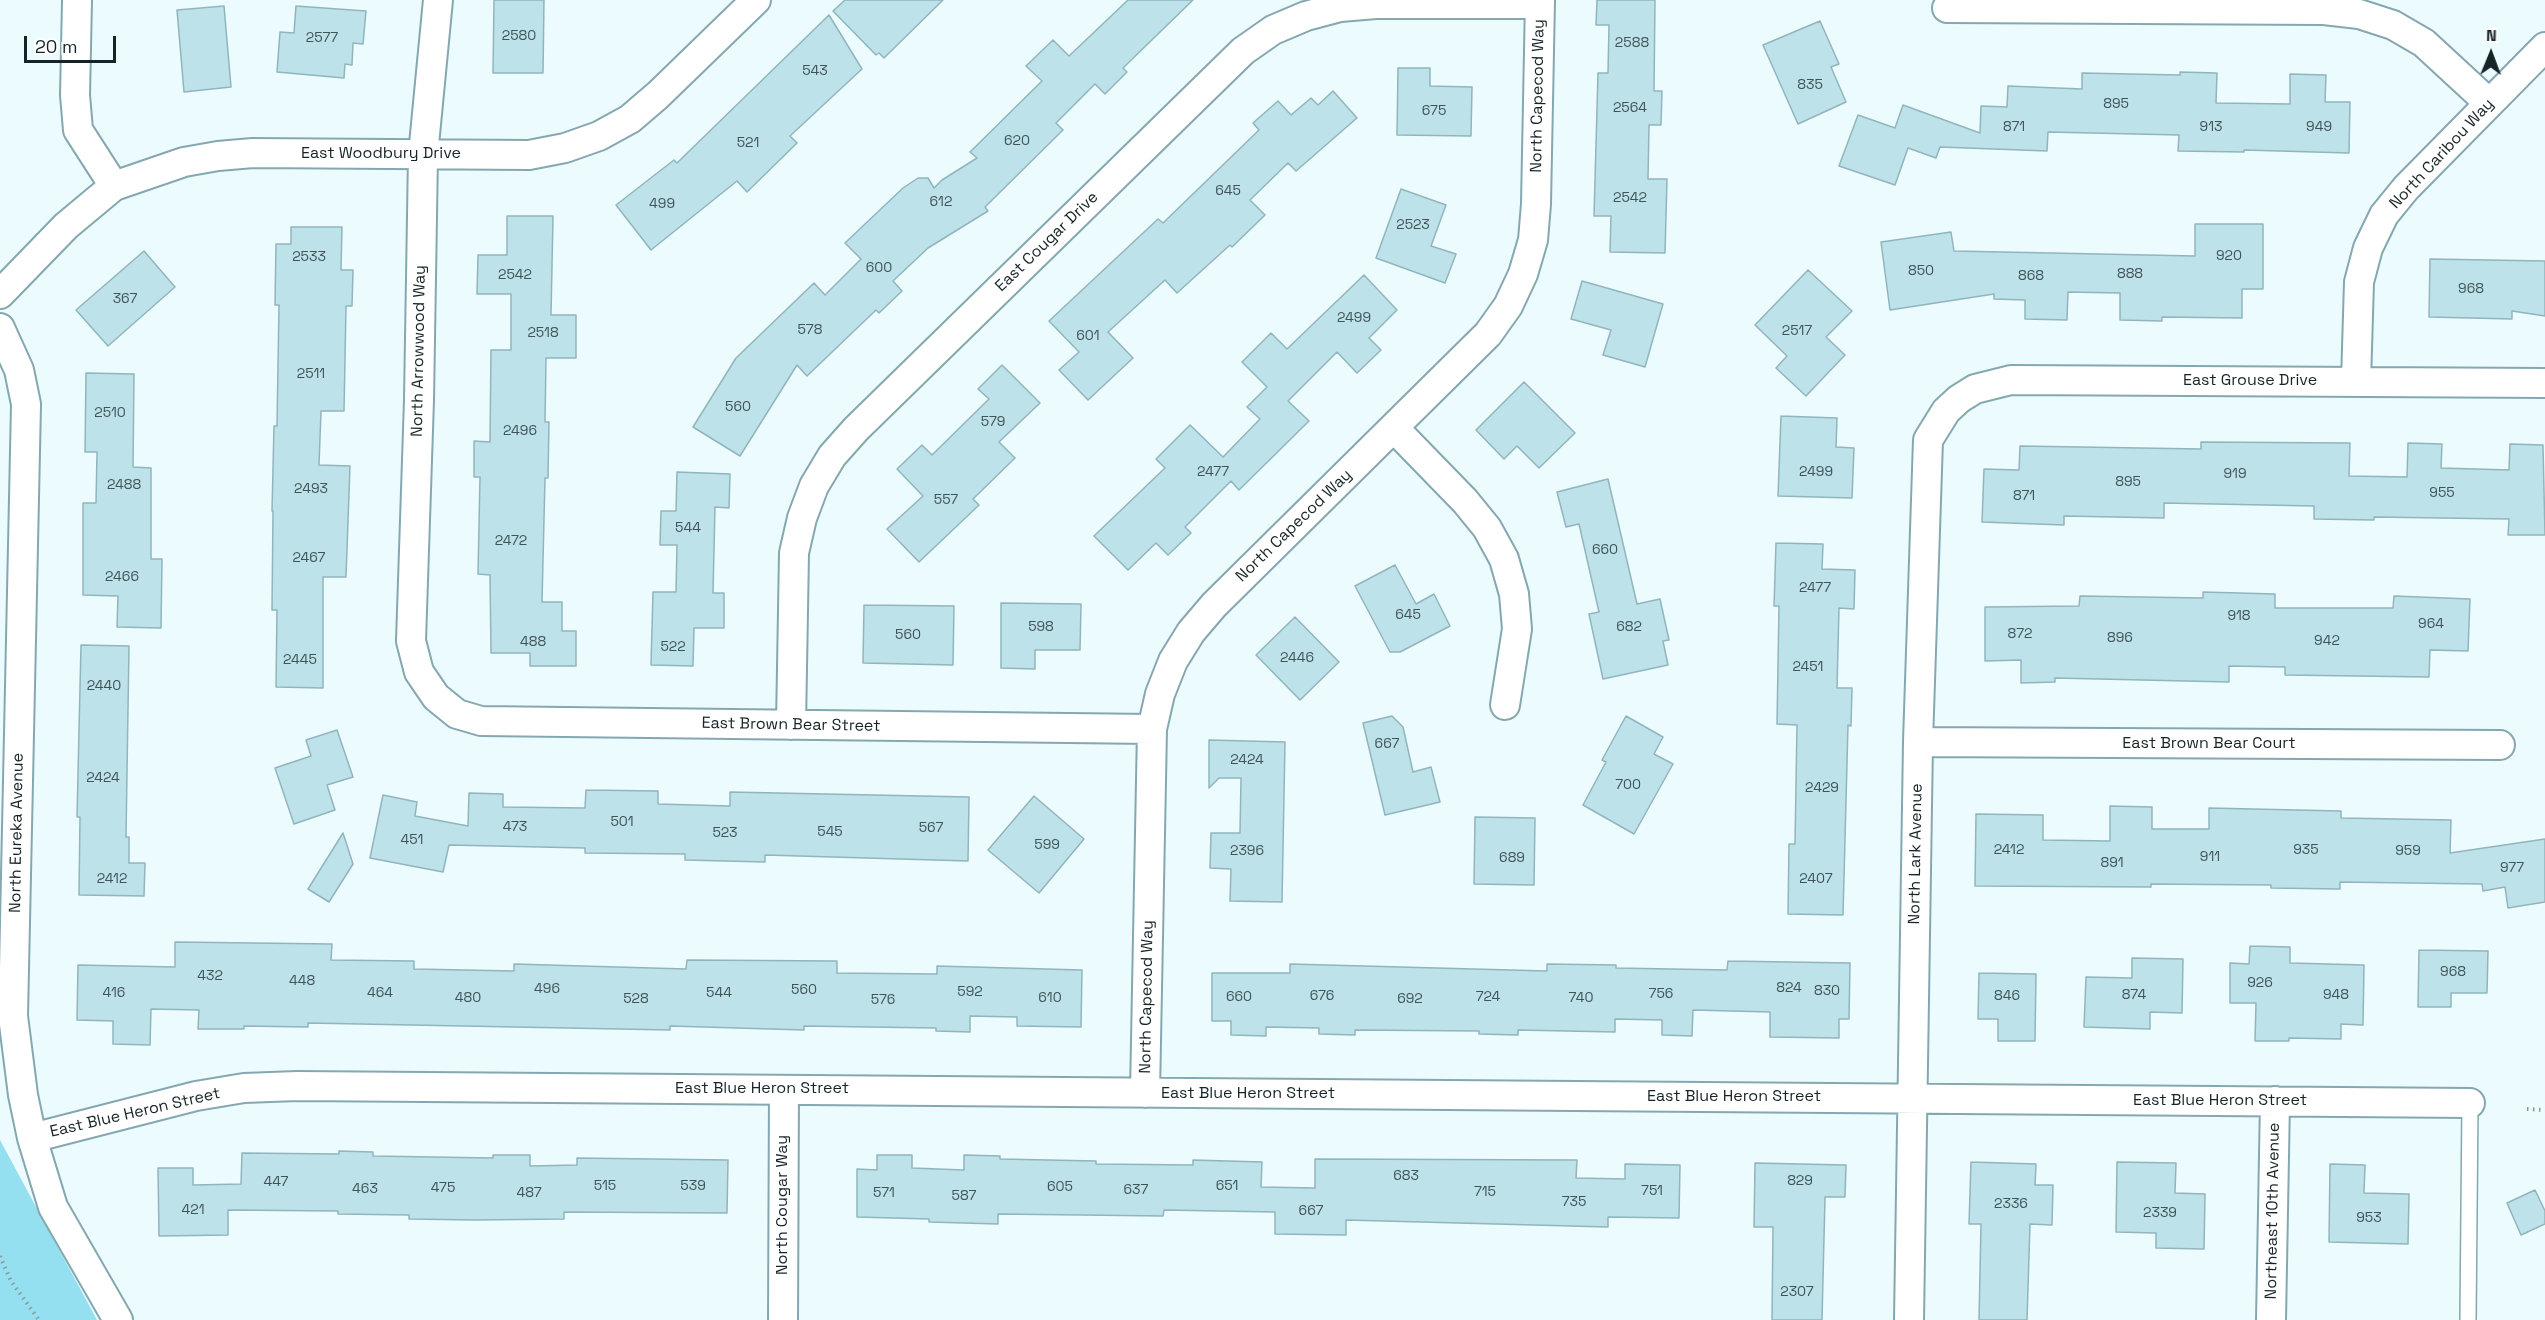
<!DOCTYPE html>
<html>
<head>
<meta charset="utf-8">
<style>
	body { margin:0 }
	#map { position:relative; width:2545px; height:1320px; overflow:hidden; background:#ecfbfe; font-family:"Space Grotesk",sans-serif }
	canvas { display:block }
	.north { position:absolute; left:2461px; top:24px; width:60px; height:60px; -webkit-text-stroke:4px #fff; paint-order:stroke; rotate:1deg; font-size:16px; font-weight:700; line-height:24px; text-align:center; color:#162427 }
	.north::after { content:''; display:block; margin:auto; width:21px; height:27px; background:#162427; clip-path:polygon(50% 0,100% 100%,50% 72%,0 100%) }
	.scale { position:absolute; left:24px; top:36px; width:92px; height:27px; box-sizing:border-box; border:3px solid #162427; border-top:0; padding-left:8px; font-size:18px; line-height:21px; white-space:nowrap; color:#162427; -webkit-text-stroke:4px #fff; paint-order:stroke }
</style>
</head>
<body>
<div id="map">
<canvas width="2545" height="1320"></canvas>
<div class="north">N</div>
<div class="scale">20 m</div>
</div>
<script>
const context = document.querySelector('canvas').getContext('2d');
context.lineJoin = 'round';
function paint(path, color) {
  context.fillStyle = color;
  context.fill(path, 'evenodd');
}
function toPath(rows) {
  const path = new Path2D();
  for (const r of rows) {
    path.moveTo(r[0], r[1]);
    for (let i = 2; i < r.length; i += 2) path.lineTo(r[i], r[i + 1]);
  }
  return path;
}
function trace(path, color, width, dash) {
  context.strokeStyle = color;
  context.lineWidth = width;
  context.lineCap = dash ? 'butt' : 'round';
  context.setLineDash(dash || []);
  context.stroke(path);
}
function label(font, color, halo, rows, align = 'center') {
  context.font = font + ' "Space Grotesk",sans-serif';
  context.lineWidth = 6;
  context.setLineDash([]);
  context.textBaseline = 'middle';
  context.strokeStyle = halo;
  context.fillStyle = color;
  for (const [text, x, y, turn = 0] of rows) {
    context.save();
    context.translate(x, y);
    context.rotate((+turn || 0) * Math.PI / 180);
    context.textAlign = isNaN(turn) ? turn : align;
    if (halo) context.strokeText(text, 0, 0);
    context.fillText(text, 0, 0);
    context.restore();
  }
}
const green = toPath([
	[0,1140,97,1320,0,1320]
]);
const building = toPath([
	[494,0,544,0,543,73,493,73,494,0],
	[845,0,943,0,884,58,879,53,876,55,833,11,845,0],
	[1128,0,1193,0,1123,68,1127,72,1105,94,1095,84,1056,123,1063,130,985,207,988,211,928,248,893,281,902,291,879,313,876,310,807,376,797,365,740,456,693,427,736,358,814,283,825,295,861,259,845,243,903,188,918,178,928,178,934,188,942,180,977,158,970,152,1042,81,1026,66,1053,40,1069,56,1128,0],
	[1597,0,1655,0,1654,91,1662,91,1661,125,1649,125,1648,179,1667,179,1665,253,1610,252,1611,216,1594,216,1598,73,1608,73,1609,25,1596,25,1597,0],
	[224,6,231,87,184,92,177,10,224,6],
	[296,6,366,11,363,44,353,43,352,65,345,64,344,78,277,72,280,32,294,33,296,6],
	[829,15,862,69,790,136,797,143,747,192,737,181,651,250,616,205,674,160,677,163,829,15],
	[1820,21,1839,64,1831,67,1846,102,1798,124,1763,45,1820,21],
	[1398,68,1430,68,1430,86,1472,87,1471,136,1397,135,1398,68],
	[2180,72,2217,73,2216,103,2290,104,2290,74,2326,75,2325,102,2350,102,2349,153,2244,150,2244,152,2178,151,2179,135,2048,132,2047,151,1940,147,1936,158,1908,148,1895,185,1839,166,1858,115,1895,128,1903,105,1980,133,1981,106,2007,107,2008,86,2082,89,2082,73,2180,75,2180,72],
	[1333,91,1357,118,1296,171,1288,163,1250,200,1265,215,1232,247,1230,245,1177,293,1165,280,1108,332,1133,358,1088,400,1059,370,1079,352,1049,321,1158,219,1163,223,1259,130,1253,123,1278,101,1291,115,1311,98,1318,105,1333,91],
	[1401,189,1446,205,1431,246,1456,254,1445,283,1376,258,1401,189],
	[507,216,553,216,551,315,576,315,576,358,546,358,545,422,549,422,548,478,545,478,542,602,562,602,562,631,576,631,576,666,530,666,530,653,491,653,490,575,478,574,480,477,474,477,474,441,490,442,491,350,511,350,511,294,477,294,478,255,507,255,507,216],
	[2195,224,2263,224,2263,289,2242,289,2242,318,2162,317,2162,321,2120,320,2120,293,2068,292,2067,320,2025,319,2025,300,1994,299,1994,294,1890,310,1881,242,1951,232,1954,251,2195,256,2195,224],
	[291,227,342,227,341,270,353,270,352,306,346,306,344,411,321,411,319,465,350,466,346,577,323,577,323,688,276,687,277,610,272,610,273,511,272,511,274,426,277,426,279,305,275,305,276,244,291,244,291,227],
	[144,251,175,287,108,346,76,310,144,251],
	[2430,259,2545,261,2545,316,2512,311,2512,319,2429,317,2430,259],
	[1808,270,1852,311,1826,337,1845,355,1806,396,1776,368,1787,356,1755,325,1808,270],
	[1364,275,1397,310,1369,338,1381,350,1357,373,1337,352,1288,401,1309,421,1239,490,1231,481,1185,527,1191,533,1168,555,1156,543,1128,570,1094,536,1165,468,1156,459,1190,425,1223,457,1260,419,1247,407,1267,387,1242,362,1271,333,1287,349,1364,275],
	[1582,281,1663,304,1645,367,1603,355,1611,330,1571,319,1582,281],
	[1002,365,1040,403,999,442,1015,458,973,499,979,505,919,562,887,529,923,496,897,469,922,445,932,455,989,399,978,389,1002,365],
	[86,373,134,374,133,467,151,468,151,559,162,559,161,628,117,627,118,596,83,595,83,503,96,503,97,452,85,452,86,373],
	[1524,382,1575,433,1539,468,1517,446,1504,459,1476,430,1524,382],
	[1781,416,1837,418,1836,447,1854,448,1852,498,1778,496,1781,416],
	[2201,442,2350,443,2349,476,2407,477,2408,443,2442,444,2441,468,2509,470,2510,444,2543,445,2545,535,2508,535,2509,519,2374,517,2374,520,2314,519,2314,506,2164,503,2164,518,2064,516,2064,525,1982,522,1984,469,2019,470,2020,446,2201,449,2201,442],
	[677,472,730,474,729,508,715,507,713,593,724,593,724,628,694,628,693,666,651,665,653,592,676,592,677,545,660,545,661,511,676,511,677,472],
	[1608,479,1637,604,1660,599,1669,640,1663,641,1668,665,1603,679,1589,614,1599,612,1579,524,1566,527,1557,492,1608,479],
	[1776,543,1823,544,1822,569,1855,570,1854,609,1839,608,1837,688,1852,688,1851,726,1848,725,1843,915,1788,914,1789,844,1795,844,1797,725,1777,724,1779,606,1774,606,1776,543],
	[1395,565,1416,604,1434,594,1450,626,1400,652,1390,652,1355,586,1395,565],
	[2203,592,2275,594,2275,608,2393,608,2394,596,2470,599,2468,651,2430,650,2429,677,2285,675,2285,667,2229,666,2229,682,2055,678,2055,682,2021,683,2021,660,1985,661,1985,607,2079,606,2080,596,2203,598,2203,592],
	[1001,603,1081,604,1080,650,1035,650,1035,669,1001,668,1001,603],
	[864,605,954,606,953,665,863,663,864,605],
	[1295,617,1339,662,1300,700,1256,655,1295,617],
	[81,645,129,646,126,837,129,837,129,863,145,863,144,896,79,895,80,817,77,817,81,645],
	[1392,716,1403,727,1413,772,1431,767,1440,802,1385,815,1363,723,1392,716],
	[1626,716,1663,737,1654,754,1673,764,1634,834,1583,805,1606,762,1602,760,1626,716],
	[337,730,353,777,327,785,335,810,294,824,275,768,311,756,306,740,337,730],
	[1209,740,1285,742,1282,902,1230,901,1231,869,1210,868,1211,833,1240,833,1241,778,1219,778,1209,788,1209,740],
	[586,790,658,791,658,804,730,806,730,792,969,797,968,861,765,855,765,862,685,860,685,854,585,853,585,848,449,845,443,872,370,858,383,795,417,802,415,816,468,826,469,793,503,794,503,807,585,808,586,790],
	[1034,796,1084,839,1039,893,988,850,1034,796],
	[2110,806,2152,807,2152,829,2209,829,2209,808,2341,811,2341,818,2451,820,2450,853,2545,839,2545,902,2508,908,2505,887,2483,891,2482,884,2340,882,2340,889,2271,888,2271,885,2151,884,2151,887,1975,886,1976,814,2043,815,2043,840,2110,841,2110,806],
	[1475,817,1535,818,1534,885,1474,884,1475,817],
	[343,833,353,864,329,902,308,889,343,833],
	[175,942,332,944,331,960,414,961,414,969,514,971,514,964,686,969,687,960,837,961,837,973,937,974,937,966,1082,970,1081,1027,1017,1026,1017,1017,970,1016,970,1032,936,1031,936,1028,804,1026,804,1030,670,1026,670,1030,308,1023,308,1027,244,1026,244,1029,198,1029,199,1010,151,1009,150,1045,113,1044,113,1021,77,1020,78,965,175,967,175,942],
	[2250,946,2290,947,2290,963,2364,965,2363,1025,2341,1024,2341,1039,2289,1038,2289,1041,2255,1041,2256,1003,2230,1003,2230,963,2249,964,2250,946],
	[2419,950,2488,951,2487,993,2451,993,2451,1007,2418,1007,2419,950],
	[2132,958,2183,959,2182,1013,2150,1012,2150,1029,2084,1027,2086,977,2132,978,2132,958],
	[1728,961,1850,963,1849,1019,1839,1019,1839,1038,1770,1037,1770,1012,1693,1010,1692,1036,1662,1035,1662,1020,1615,1019,1615,1032,1518,1030,1518,1035,1479,1034,1479,1031,1355,1030,1355,1035,1319,1034,1319,1028,1266,1027,1266,1036,1231,1035,1231,1021,1212,1021,1212,973,1290,973,1290,964,1547,971,1547,964,1616,965,1616,968,1727,970,1728,961],
	[1979,973,2036,974,2035,1041,1998,1041,1998,1019,1978,1019,1979,973],
	[339,1151,373,1152,373,1156,493,1158,493,1155,530,1155,530,1166,577,1165,577,1158,728,1160,727,1213,564,1212,564,1219,475,1220,409,1219,409,1215,338,1214,338,1211,228,1210,228,1235,159,1236,158,1168,193,1168,193,1185,241,1184,242,1153,339,1154,339,1151],
	[877,1155,912,1155,912,1168,964,1170,964,1155,1000,1156,1000,1159,1096,1161,1096,1164,1193,1165,1193,1160,1262,1162,1261,1187,1315,1188,1315,1159,1577,1160,1576,1178,1625,1179,1625,1164,1680,1165,1679,1218,1608,1217,1608,1227,1346,1220,1346,1235,1275,1234,1275,1212,1164,1210,1163,1216,998,1214,998,1224,929,1222,929,1219,857,1217,857,1169,877,1170,877,1155],
	[1971,1162,2036,1164,2035,1185,2053,1185,2052,1225,2030,1224,2027,1320,1979,1320,1981,1224,1969,1224,1971,1162],
	[2117,1162,2176,1163,2175,1193,2205,1194,2204,1249,2156,1248,2156,1233,2116,1232,2117,1162],
	[1755,1163,1846,1165,1845,1197,1825,1197,1822,1320,1772,1320,1773,1227,1754,1227,1755,1163],
	[2330,1164,2365,1165,2364,1193,2409,1194,2408,1244,2329,1242,2330,1164],
	[2535,1190,2545,1211,2545,1224,2521,1235,2507,1203,2535,1190]
]);
const path = toPath([
	[2527,1109,2545,1110],
	[0,1256,11,1281,39,1320]
]);
const lane = toPath([
	[2468,1320,2470,1103]
]);
const street = toPath([
	[438,0,423,155,419,400,411,641,419,672,436,697,457,714,481,721,1152,729],
	[77,1,75,95,78,130,114,186],
	[1947,8,2324,10,2359,14,2393,25,2424,43,2489,103],
	[0,294,66,226,114,186,184,162,218,156,253,153,529,155,565,148,599,136,630,119,658,95,756,0],
	[0,328,19,370,26,404,13,1016,23,1095,32,1138,53,1207,118,1320],
	[2356,382,2359,282,2368,248,2384,215,2406,188,2545,47],
	[1394,428,1465,501,1487,528,1504,559,1514,594,1517,629,1505,705],
	[791,725,794,553,802,518,814,486,832,456,856,429,1243,51,1273,30,1306,16,1340,7,1376,4,1540,4],
	[1918,742,2500,745],
	[1145,1093,1152,729,1160,694,1173,661,1191,632,1214,605,1488,334,1508,306,1523,274,1533,240,1536,204,1540,0],
	[32,1138,196,1096,244,1088,297,1086,2470,1103],
	[783,1320,784,1090],
	[1909,1320,1918,742,1928,440,1946,411,1959,399,1975,389,2011,380,2545,383],
	[2271,1320,2275,1101]
]);
const numberNames = [
	["2580",519,36],
	["2577",322,38],
	["2588",1632,43],
	["543",815,71],
	["835",1810,85],
	["895",2116,104],
	["2564",1630,108],
	["675",1434,111],
	["871",2014,127],
	["913",2211,127],
	["949",2319,127],
	["620",1017,141],
	["521",748,143],
	["645",1228,191],
	["2542",1630,198],
	["612",941,202],
	["499",662,204],
	["2523",1413,225],
	["920",2229,256],
	["2533",309,257],
	["600",879,268],
	["850",1921,271],
	["888",2130,274],
	["2542",515,275],
	["868",2031,276],
	["968",2471,289],
	["367",125,299],
	["2499",1354,318],
	["578",810,330],
	["2517",1797,331],
	["2518",543,333],
	["601",1088,336],
	["2511",311,374],
	["560",738,407],
	["2510",110,413],
	["579",993,422],
	["2496",520,431],
	["2477",1213,472],
	["2499",1816,472],
	["919",2235,474],
	["895",2128,482],
	["2488",124,485],
	["2493",311,489],
	["955",2442,493],
	["871",2024,496],
	["557",946,500],
	["544",688,528],
	["2472",511,541],
	["660",1605,550],
	["2467",309,558],
	["2466",122,577],
	["2477",1815,588],
	["645",1408,615],
	["918",2239,616],
	["964",2431,624],
	["598",1041,627],
	["682",1629,627],
	["872",2020,634],
	["560",908,635],
	["896",2120,638],
	["942",2327,641],
	["488",533,642],
	["522",673,647],
	["2446",1297,658],
	["2445",300,660],
	["2451",1808,667],
	["2440",104,686],
	["667",1387,744],
	["2424",1247,760],
	["2424",103,778],
	["700",1628,785],
	["2429",1822,788],
	["501",622,822],
	["473",515,827],
	["567",931,828],
	["545",830,832],
	["523",725,833],
	["451",412,840],
	["599",1047,845],
	["2412",2009,850],
	["935",2306,850],
	["2396",1247,851],
	["959",2408,851],
	["911",2210,857],
	["689",1512,858],
	["891",2112,863],
	["977",2512,868],
	["2412",112,879],
	["2407",1816,879],
	["968",2453,972],
	["432",210,976],
	["448",302,981],
	["926",2260,983],
	["824",1789,988],
	["496",547,989],
	["560",804,990],
	["830",1827,991],
	["592",970,992],
	["416",114,993],
	["464",380,993],
	["544",719,993],
	["756",1661,994],
	["874",2134,995],
	["948",2336,995],
	["676",1322,996],
	["846",2007,996],
	["660",1239,997],
	["724",1488,997],
	["480",468,998],
	["610",1050,998],
	["740",1581,998],
	["528",636,999],
	["692",1410,999],
	["576",883,1000],
	["683",1406,1176],
	["829",1800,1181],
	["447",276,1182],
	["515",605,1186],
	["539",693,1186],
	["651",1227,1186],
	["605",1060,1187],
	["475",443,1188],
	["463",365,1189],
	["637",1136,1190],
	["751",1652,1191],
	["715",1485,1192],
	["487",529,1193],
	["571",884,1193],
	["587",964,1196],
	["735",1574,1202],
	["2336",2011,1204],
	["421",193,1210],
	["667",1311,1211],
	["2339",2160,1213],
	["953",2369,1218],
	["2307",1797,1292]
];
const streetNames = [
	["North Capecod Way",1538,96,-89],
	["East Woodbury Drive",381,154],
	["North Caribou Way",2442,154,-47],
	["East Cougar Drive",1047,242,-44],
	["North Arrowwood Way",419,351,-89],
	["East Grouse Drive",2250,381],
	["North Capecod Way",1294,526,-44],
	["East Brown Bear Street",791,725,1],
	["East Brown Bear Court",2209,744],
	["North Eureka Avenue",17,833,-89],
	["North Lark Avenue",1916,854,-89],
	["North Capecod Way",1147,997,-89],
	["East Blue Heron Street",762,1089],
	["East Blue Heron Street",1248,1094],
	["East Blue Heron Street",1734,1097],
	["East Blue Heron Street",2220,1101],
	["East Blue Heron Street",135,1113,-13],
	["North Cougar Way",783,1205,-90],
	["Northeast 10th Avenue",2273,1211,-89]
];
paint(green, '#95e0f0');
paint(building, '#bde2ea');
trace(building, '#91b5bd', 1.5);
trace(lane, '#85a8b0', 18);
trace(street, '#85a8b0', 32);
trace(path, '#8b999c', 4, [1.5, 4.5]);
trace(lane, '#fff', 15);
trace(street, '#fff', 28);
label('14px', '#405458', null, numberNames);
label('16px', '#162427', '#fff', streetNames);
</script>
</body>
</html>
